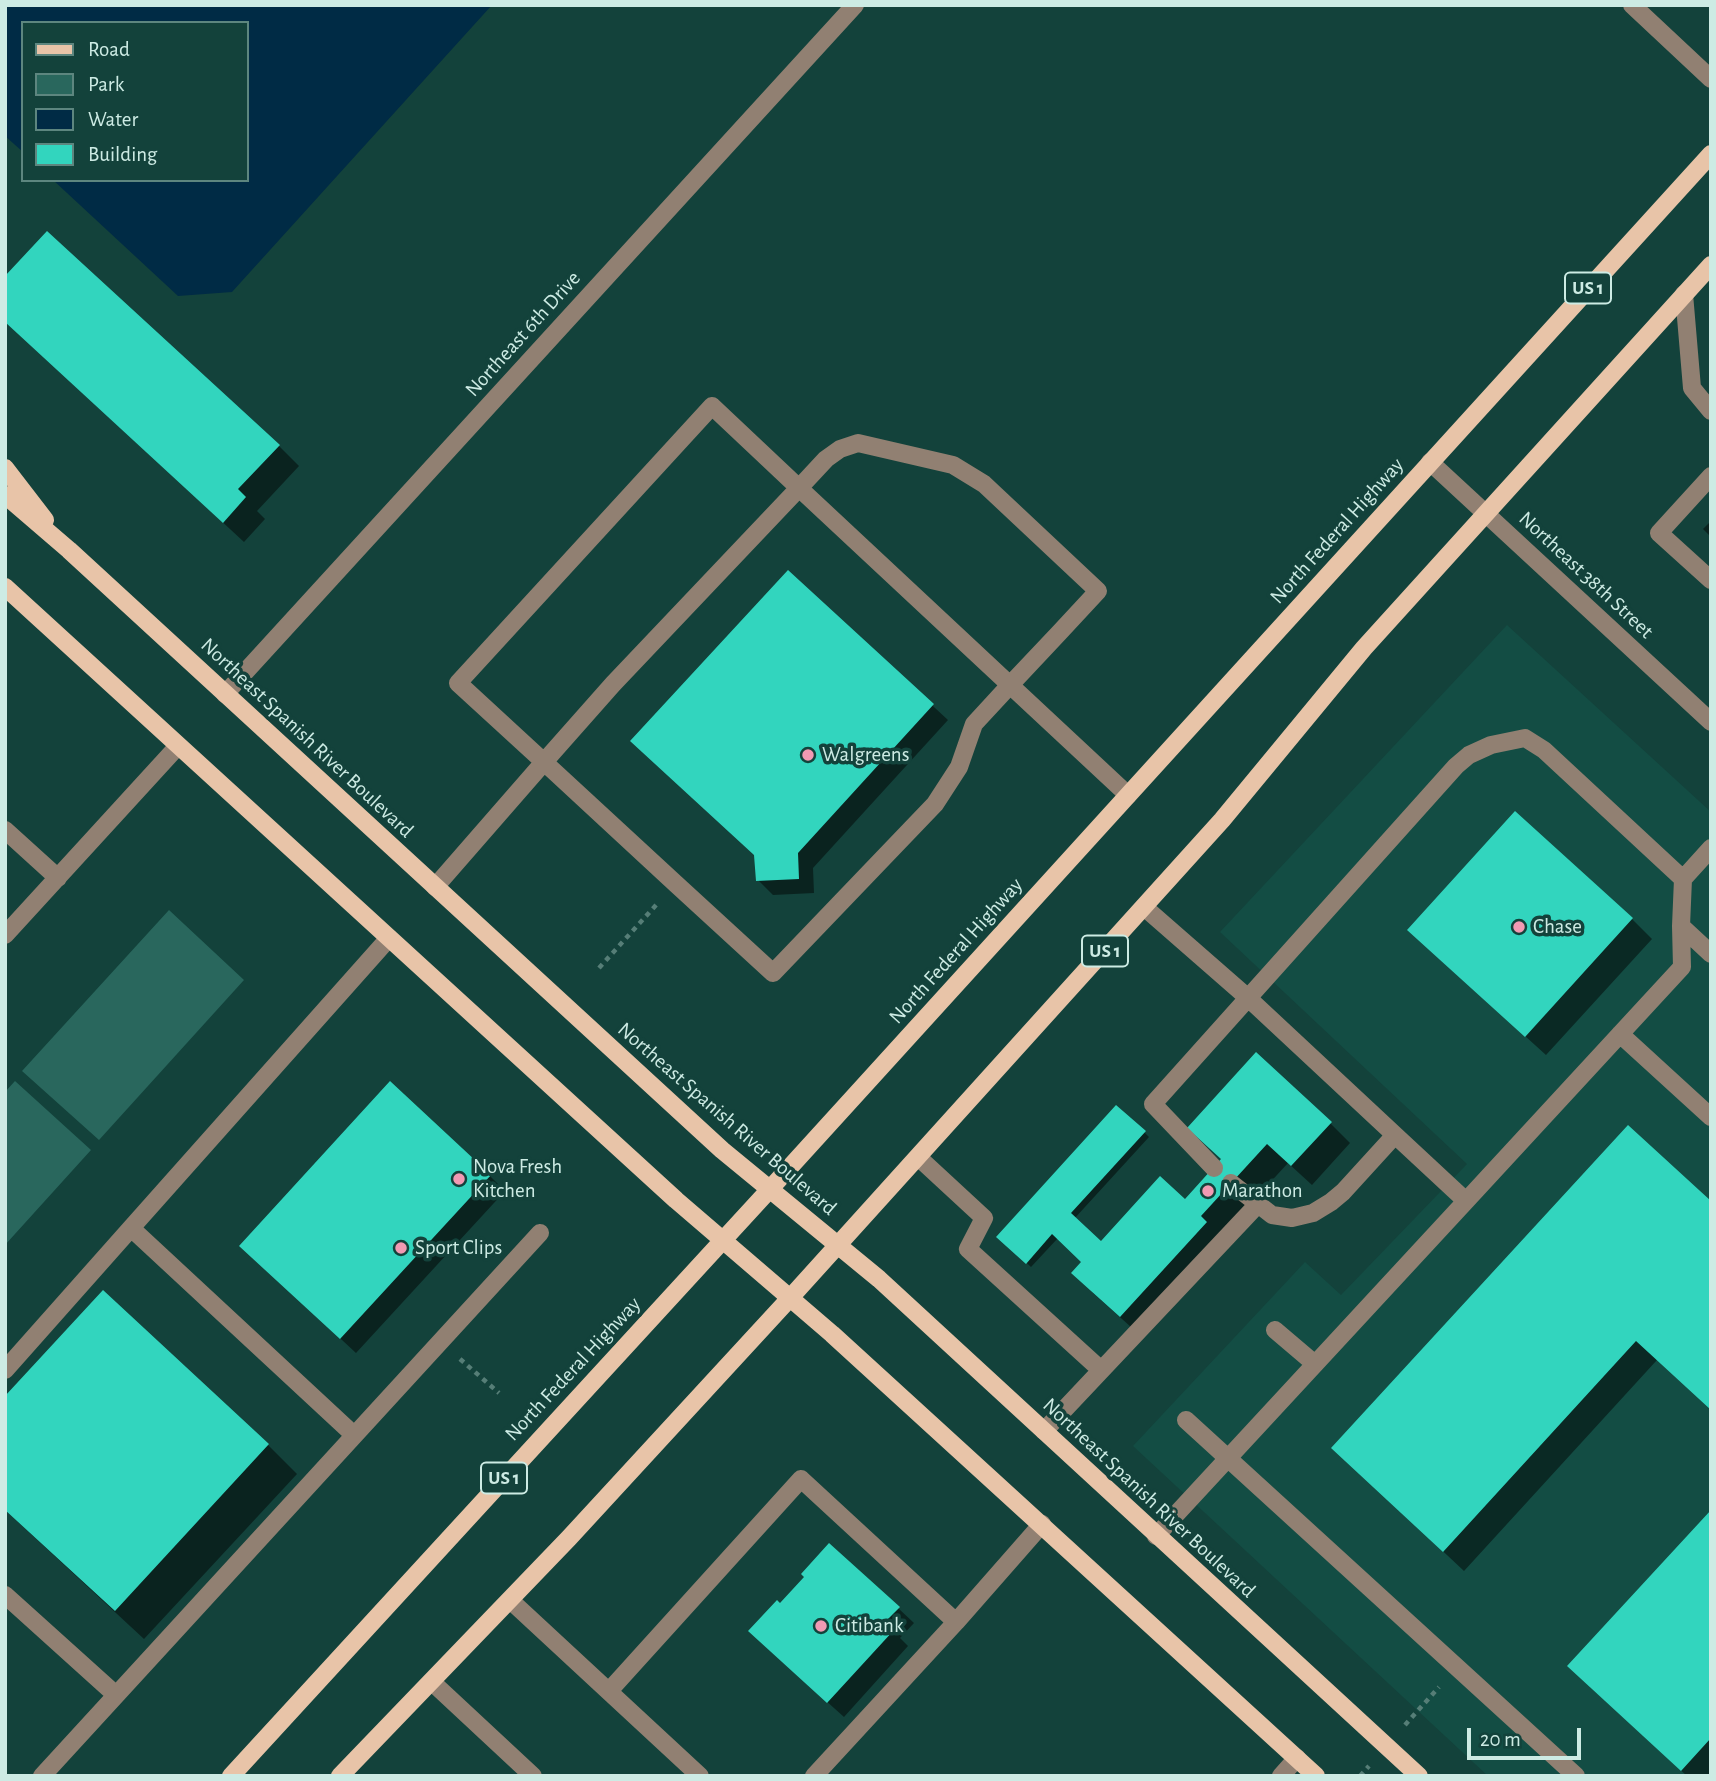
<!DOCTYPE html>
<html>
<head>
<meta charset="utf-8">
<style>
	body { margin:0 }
	#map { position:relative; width:1716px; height:1781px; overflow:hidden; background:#13423b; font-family:"Alegreya Sans",sans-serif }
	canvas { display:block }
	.frame { position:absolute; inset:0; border:7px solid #cdebe4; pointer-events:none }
	.legend { position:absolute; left:21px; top:21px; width:228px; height:161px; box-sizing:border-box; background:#13423b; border:2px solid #5d867f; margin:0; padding:9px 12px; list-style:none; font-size:21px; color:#cdebe4 }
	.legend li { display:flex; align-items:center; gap:14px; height:35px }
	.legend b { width:35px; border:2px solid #5d867f }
	.scale { position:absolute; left:1467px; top:1728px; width:114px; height:32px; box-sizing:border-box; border:4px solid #cdebe4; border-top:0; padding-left:9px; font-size:21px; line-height:24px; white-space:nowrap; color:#cdebe4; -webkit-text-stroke:5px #13423b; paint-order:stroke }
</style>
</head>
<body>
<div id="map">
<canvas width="1716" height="1781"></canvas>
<div class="frame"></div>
<ul class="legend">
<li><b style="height:9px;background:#e8c4a8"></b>Road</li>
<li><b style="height:19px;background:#29675d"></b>Park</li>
<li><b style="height:19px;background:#002b45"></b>Water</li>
<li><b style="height:19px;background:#32d5be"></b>Building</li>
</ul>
<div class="scale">20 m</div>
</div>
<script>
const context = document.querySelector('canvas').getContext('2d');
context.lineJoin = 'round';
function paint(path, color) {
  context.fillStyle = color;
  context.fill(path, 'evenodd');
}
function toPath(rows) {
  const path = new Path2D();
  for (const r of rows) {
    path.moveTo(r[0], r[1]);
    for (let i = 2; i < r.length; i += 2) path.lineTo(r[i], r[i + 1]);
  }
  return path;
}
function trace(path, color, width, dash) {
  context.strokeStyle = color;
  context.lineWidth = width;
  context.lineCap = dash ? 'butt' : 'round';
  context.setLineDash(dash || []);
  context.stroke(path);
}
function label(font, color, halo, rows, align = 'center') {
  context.font = font + ' "Alegreya Sans",sans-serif';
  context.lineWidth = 7;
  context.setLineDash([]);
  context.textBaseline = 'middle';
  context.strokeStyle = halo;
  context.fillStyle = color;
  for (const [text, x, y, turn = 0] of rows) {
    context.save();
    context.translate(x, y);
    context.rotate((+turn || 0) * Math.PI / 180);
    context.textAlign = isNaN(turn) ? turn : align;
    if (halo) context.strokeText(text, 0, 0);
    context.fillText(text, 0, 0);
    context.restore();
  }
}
const built = toPath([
	[1507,625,1711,812,1711,1776,1488,1776,1133,1446,1305,1262,1341,1295,1467,1164,1220,932]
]);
const green = toPath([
	[169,910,244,980,99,1140,22,1071],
	[15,1081,91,1150,5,1245,5,1092]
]);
const water = toPath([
	[5,5,492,5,232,292,178,296,53,180,247,180,247,23,23,23,23,152,5,136]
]);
const shadow = toPath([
	[5,321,279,446,299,466,257,511,265,519,244,542],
	[1711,521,1711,537,1703,529],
	[788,572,948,720,813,868,814,893,773,895,758,880],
	[1632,919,1652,939,1546,1055,1430,950],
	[1330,1123,1350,1143,1312,1185,1288,1163,1220,1237,1141,1336,1093,1293,1083,1262,1058,1238,1031,1267,998,1236,1144,1132,1149,1137,1074,1219,1102,1243,1185,1201,1223,1160,1210,1148],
	[1628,1127,1657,1360,1464,1571,1333,1448],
	[490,1176,505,1191,356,1353,257,1261],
	[268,1445,297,1474,144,1639,5,1510],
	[1711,1513,1711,1776,1687,1776,1590,1687],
	[807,1577,898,1608,914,1623,900,1638,908,1646,844,1717,766,1647,780,1605]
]);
const building = toPath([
	[47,231,280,445,238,489,246,497,223,523,5,322,5,276],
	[788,570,934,704,798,853,799,879,756,881,754,855,630,741],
	[1515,811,1633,918,1525,1037,1407,930],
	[1256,1052,1332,1122,1291,1166,1267,1144,1201,1216,1207,1222,1120,1317,1071,1273,1081,1262,1052,1234,1026,1264,996,1237,1116,1105,1146,1131,1071,1213,1101,1241,1160,1176,1185,1199,1221,1159,1187,1128],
	[390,1081,491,1175,340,1339,239,1246],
	[1628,1125,1711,1201,1711,1410,1636,1341,1443,1552,1331,1448],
	[103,1290,269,1444,115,1611,5,1510,5,1396],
	[1711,1510,1711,1738,1681,1771,1567,1666],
	[829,1543,900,1607,885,1622,894,1630,827,1703,748,1631,777,1600,780,1603,804,1577,801,1574]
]);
const path = toPath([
	[599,968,657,904],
	[460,1359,499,1393],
	[1405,1725,1439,1687],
	[1360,1776,1369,1766]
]);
const minor = toPath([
	[1632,5,1711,79],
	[1684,294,1692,388,1711,411],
	[1430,462,1711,722],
	[1711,476,1659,533,1711,580],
	[225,694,855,5],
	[5,830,58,878],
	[1683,879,1681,926,1711,954],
	[435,887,544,762,613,684,799,488,826,459,840,449,858,443,953,465,984,484,1098,591,1059,633,1010,685,974,724,959,767,935,804,773,973,676,884,544,762,458,683,712,406,799,488,1010,685,1128,795],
	[1144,907,1247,997,1395,1135,1343,1192,1331,1202,1313,1213,1292,1218,1272,1215,1231,1183],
	[5,935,178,746],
	[1620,1034,1711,1117],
	[918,1157,984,1218,968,1249,1101,1370],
	[1214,1168,1153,1104,1456,766,1469,755,1491,745,1525,738,1544,750,1683,879,1711,848],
	[1466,1201,1682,967,1681,926],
	[1275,1330,1315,1364],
	[5,1370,131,1228],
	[1186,1420,1576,1776],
	[1044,1431,1259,1203],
	[354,1435,131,1228,389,938],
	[1156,1536,1466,1201,1395,1135],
	[5,1595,116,1695],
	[510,1600,700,1776],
	[432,1682,533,1776],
	[609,1691,801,1479,956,1622],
	[42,1776,540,1233],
	[814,1776,956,1622,1042,1524],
	[1281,1776,1297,1758]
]);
const major = toPath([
	[5,468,45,520],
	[5,495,69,550,722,1150,879,1279,1419,1776],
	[5,587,676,1200,832,1334,1316,1776],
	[231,1776,770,1189,1711,154],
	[340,1776,569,1538,790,1298,1222,820,1364,648,1711,265]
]);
const markers = [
	[808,755,7,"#f19ab3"],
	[1519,927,7,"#f19ab3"],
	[459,1179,7,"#f19ab3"],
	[1208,1191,7,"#f19ab3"],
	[401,1248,7,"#f19ab3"],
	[821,1626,7,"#f19ab3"]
];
const shields = [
	[1588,288,46],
	[1105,951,46],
	[504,1478,46]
];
const shieldNames = [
	["US 1",1588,288],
	["US 1",1105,951],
	["US 1",504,1478]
];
const streetNames = [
	["Northeast 6th Drive",523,334,-48],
	["North Federal Highway",1337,531,-48],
	["Northeast 38th Street",1586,575,43],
	["Northeast Spanish River Boulevard",307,738,43],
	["North Federal Highway",956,951,-48],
	["Northeast Spanish River Boulevard",727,1119,41],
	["North Federal Highway",573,1369,-47],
	["Northeast Spanish River Boulevard",1149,1498,43]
];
const poiNames = [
	["Walgreens",822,755],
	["Chase",1533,927],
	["Nova Fresh",473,1167],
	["Kitchen",473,1191],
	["Marathon",1222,1191],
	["Sport Clips",415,1248],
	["Citibank",835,1626]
];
paint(built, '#134d44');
paint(green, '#29675d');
paint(water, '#002b45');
paint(shadow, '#0007');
paint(building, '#32d5be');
trace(path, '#567e77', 4.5, [5, 5]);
trace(minor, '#918072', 18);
trace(major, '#e8c4a8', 18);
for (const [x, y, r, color] of markers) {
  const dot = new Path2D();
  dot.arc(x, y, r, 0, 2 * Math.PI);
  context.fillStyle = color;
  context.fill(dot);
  trace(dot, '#13423b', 2.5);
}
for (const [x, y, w] of shields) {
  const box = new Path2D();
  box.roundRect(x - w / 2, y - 15.5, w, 31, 5);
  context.fillStyle = '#13423b';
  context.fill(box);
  trace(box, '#cdebe4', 2);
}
label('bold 19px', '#cdebe4', null, shieldNames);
label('21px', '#cdebe4', '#13423b', streetNames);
label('21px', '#cdebe4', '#13423b', poiNames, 'left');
</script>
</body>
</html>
